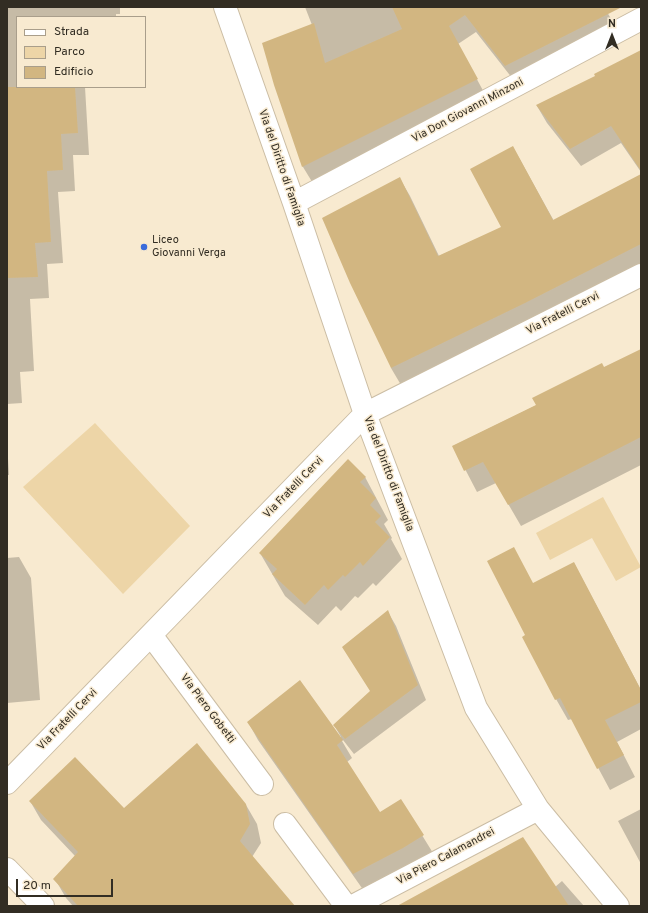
<!DOCTYPE html>
<html>
<head>
<meta charset="utf-8">
<style>
	body { margin:0 }
	#map { position:relative; width:648px; height:913px; overflow:hidden; background:#f8ead0; font-family:Overpass,sans-serif }
	canvas { display:block }
	.frame { position:absolute; inset:0; border:8px solid #322d23; pointer-events:none }
	.legend { position:absolute; left:16px; top:16px; width:130px; height:72px; box-sizing:border-box; background:#f8ead0; border:1px solid #a99e8b; margin:0; padding:5px 7px; list-style:none; font-size:12px; color:#322d23 }
	.legend li { display:flex; align-items:center; gap:8px; height:20px }
	.legend b { width:20px; border:1px solid #a99e8b }
	.north { position:absolute; left:592px; top:16px; width:40px; height:40px; -webkit-text-stroke:3px #f8ead0; paint-order:stroke; rotate:0deg; font-size:11px; font-weight:700; line-height:16px; text-align:center; color:#322d23 }
	.north::after { content:''; display:block; margin:auto; width:14px; height:18px; background:#322d23; clip-path:polygon(50% 0,100% 100%,50% 72%,0 100%) }
	.scale { position:absolute; left:16px; top:879px; width:97px; height:18px; box-sizing:border-box; border:2px solid #322d23; border-top:0; padding-left:5px; font-size:12px; line-height:14px; white-space:nowrap; color:#322d23; -webkit-text-stroke:3px #f8ead0; paint-order:stroke }
</style>
</head>
<body>
<div id="map">
<canvas width="648" height="913"></canvas>
<div class="frame"></div>
<ul class="legend">
<li><b style="height:5px;background:#fff"></b>Strada</li>
<li><b style="height:11px;background:#edd5a7"></b>Parco</li>
<li><b style="height:11px;background:#d2b681"></b>Edificio</li>
</ul>
<div class="north">N</div>
<div class="scale">20 m</div>
</div>
<script>
const context = document.querySelector('canvas').getContext('2d');
context.lineJoin = 'round';
function paint(path, color) {
  context.fillStyle = color;
  context.fill(path, 'evenodd');
}
function toPath(rows) {
  const path = new Path2D();
  for (const r of rows) {
    path.moveTo(r[0], r[1]);
    for (let i = 2; i < r.length; i += 2) path.lineTo(r[i], r[i + 1]);
  }
  return path;
}
function trace(path, color, width, dash) {
  context.strokeStyle = color;
  context.lineWidth = width;
  context.lineCap = dash ? 'butt' : 'round';
  context.setLineDash(dash || []);
  context.stroke(path);
}
function label(font, color, halo, rows, align = 'center') {
  context.font = font + ' Overpass,sans-serif';
  context.lineWidth = 3;
  context.setLineDash([]);
  context.textBaseline = 'middle';
  context.strokeStyle = halo;
  context.fillStyle = color;
  for (const [text, x, y, turn = 0] of rows) {
    context.save();
    context.translate(x, y);
    context.rotate((+turn || 0) * Math.PI / 180);
    context.textAlign = isNaN(turn) ? turn : align;
    if (halo) context.strokeText(text, 0, 0);
    context.fillText(text, 0, 0);
    context.restore();
  }
}
const green = toPath([
	[95,423,190,526,123,594,23,487],
	[603,497,641,567,616,581,592,538,550,560,536,533]
]);
const shadow = toPath([
	[7,7,120,7,120,14,116,14,116,17,17,17,17,87,85,87,89,155,73,155,75,191,58,192,63,263,47,264,49,298,30,299,34,371,20,372,22,403,7,404],
	[305,7,604,7,619,32,516,83,476,32,458,44,487,98,314,185,303,167,275,86,312,25],
	[641,55,641,172,621,143,581,166,547,123,537,106],
	[513,147,554,221,641,175,641,267,401,385,391,368,400,179,410,196,439,256,503,227],
	[641,350,641,465,521,526,496,483,477,492,453,446,537,405,603,368],
	[7,442,9,475,7,475],
	[365,477,388,520,384,524,392,538,391,539,402,559,376,586,373,583,358,598,355,596,341,611,336,606,318,625,285,596,260,553],
	[19,557,31,578,40,700,7,703,7,558],
	[574,563,641,690,641,729,617,742,635,777,610,790,572,719,568,720,556,699,527,636,533,584],
	[388,612,396,626,426,700,354,754,343,740,342,741,352,758,347,762,380,814,401,801,433,853,364,891,258,740,248,722,340,738,341,737,334,725,371,692],
	[30,801,124,809,246,805,257,824,261,843,252,857,293,906,73,906,66,898,55,879,75,856,41,820],
	[641,809,641,864,618,821],
	[562,881,584,906,399,906,555,887]
]);
const building = toPath([
	[392,7,622,7,505,66,465,15,449,26,478,79,302,167,274,85,262,43,314,23,325,63,402,29],
	[641,50,641,171,611,126,570,149,536,105,595,76,594,74],
	[7,87,75,87,78,133,61,134,63,170,47,171,51,242,35,243,38,277,7,278],
	[513,146,553,220,641,174,641,244,525,303,391,368,350,283,322,218,400,177,438,256,501,227,470,169],
	[641,349,641,437,508,505,483,462,464,471,452,446,536,405,532,398,602,363,604,367],
	[348,459,366,477,360,482,376,498,370,505,381,516,375,522,390,537,363,566,360,562,345,577,343,575,328,590,324,585,305,605,272,574,277,569,259,553],
	[514,547,533,583,574,562,641,690,641,702,605,720,624,755,597,769,560,698,555,700,522,637,525,635,487,561],
	[388,610,418,685,345,739,333,725,370,691,342,647],
	[300,680,343,740,337,745,380,812,401,799,424,835,403,848,353,874,247,722],
	[197,743,246,804,250,824,240,841,295,906,78,906,53,879,78,852,29,801,75,757,124,808],
	[523,837,569,906,397,906]
]);
const minor = toPath([
	[225,7,294,203,365,414,476,708,538,809,618,906],
	[294,203,641,19],
	[151,635,262,784],
	[7,783,365,414,641,275],
	[285,824,346,906],
	[7,869,43,906],
	[353,906,538,809]
]);
const markers = [
	[144,247,4,"#3a6bdb"]
];
const streetNames = [
	["Via Don Giovanni Minzoni",468,111,-28],
	["Via del Diritto di Famiglia",281,168,71],
	["Via Fratelli Cervi",563,314,-27],
	["Via del Diritto di Famiglia",388,474,69],
	["Via Fratelli Cervi",294,488,-46],
	["Via Piero Gobetti",207,709,53],
	["Via Fratelli Cervi",68,720,-46],
	["Via Piero Calamandrei",446,857,-28]
];
const poiNames = [
	["Liceo",152,241],
	["Giovanni Verga",152,254]
];
paint(green, '#edd5a7');
paint(shadow, '#0003');
paint(building, '#d2b681');
trace(minor, '#cbbda4', 24);
trace(minor, '#fff', 22);
for (const [x, y, r, color] of markers) {
  const dot = new Path2D();
  dot.arc(x, y, r, 0, 2 * Math.PI);
  context.fillStyle = color;
  context.fill(dot);
  trace(dot, '#f8ead0', 1.5);
}
label('11px', '#322d23', '#f8ead0', streetNames);
label('11px', '#322d23', '#f8ead0', poiNames, 'left');
</script>
</body>
</html>
